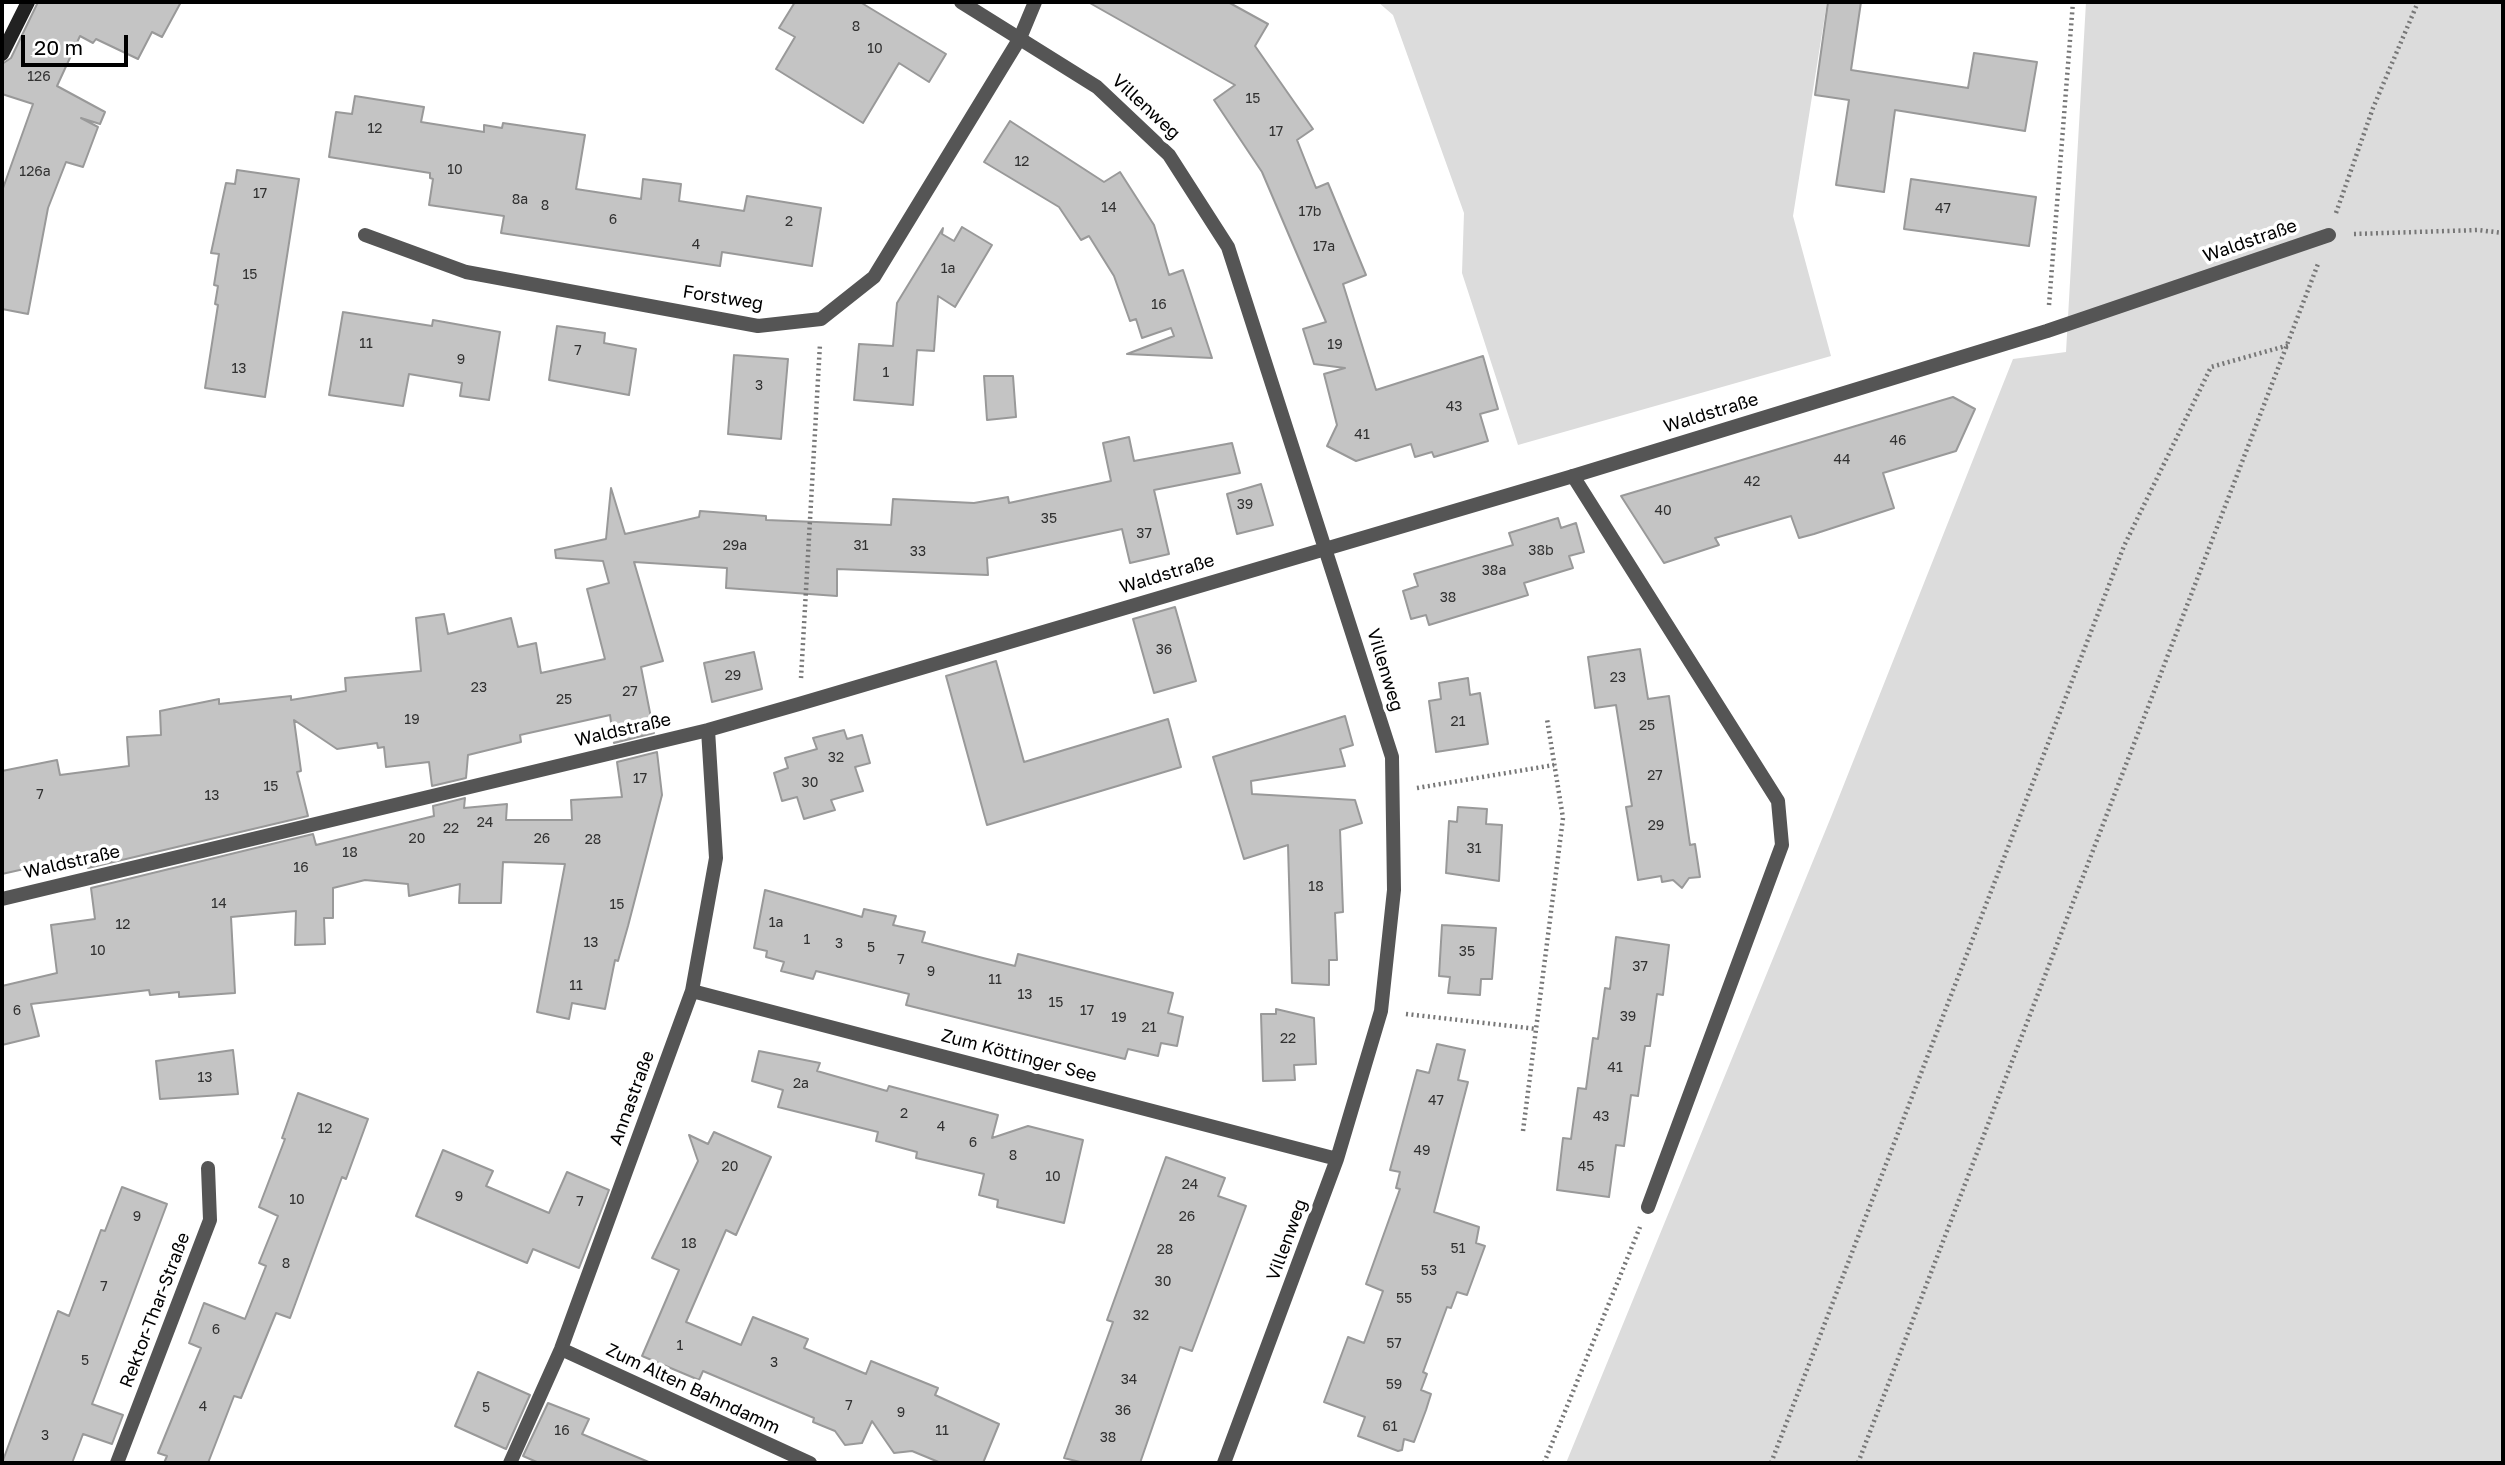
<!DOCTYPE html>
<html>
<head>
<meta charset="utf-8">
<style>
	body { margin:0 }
	#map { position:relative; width:2505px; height:1465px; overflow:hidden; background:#fff; font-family:"Golos Text",sans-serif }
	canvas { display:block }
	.frame { position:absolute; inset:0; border:4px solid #000; pointer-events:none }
	.scale { position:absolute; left:21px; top:35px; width:107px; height:32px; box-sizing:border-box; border:4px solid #000; border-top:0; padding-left:9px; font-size:21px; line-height:24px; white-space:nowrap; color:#000; -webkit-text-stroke:5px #fff; paint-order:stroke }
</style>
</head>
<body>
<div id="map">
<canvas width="2505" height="1465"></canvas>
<div class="frame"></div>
<div class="scale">20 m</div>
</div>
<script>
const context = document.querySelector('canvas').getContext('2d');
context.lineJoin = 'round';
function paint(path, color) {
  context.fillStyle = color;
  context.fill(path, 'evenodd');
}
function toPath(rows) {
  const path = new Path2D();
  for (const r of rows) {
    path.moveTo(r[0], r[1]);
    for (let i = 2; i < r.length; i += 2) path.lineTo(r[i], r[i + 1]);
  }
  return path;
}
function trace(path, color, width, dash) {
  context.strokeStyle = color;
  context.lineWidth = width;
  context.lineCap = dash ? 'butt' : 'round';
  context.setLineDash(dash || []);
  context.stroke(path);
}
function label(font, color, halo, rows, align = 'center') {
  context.font = font + ' "Golos Text",sans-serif';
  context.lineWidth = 7;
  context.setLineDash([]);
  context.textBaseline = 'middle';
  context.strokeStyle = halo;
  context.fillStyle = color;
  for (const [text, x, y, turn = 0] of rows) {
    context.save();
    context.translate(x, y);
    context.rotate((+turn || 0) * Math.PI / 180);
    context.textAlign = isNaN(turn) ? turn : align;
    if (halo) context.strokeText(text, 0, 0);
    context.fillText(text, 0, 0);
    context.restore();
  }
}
const green = toPath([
	[1378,2,1827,2,1793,216,1831,356,1518,445,1462,273,1464,213,1393,15],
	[2086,2,2503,2,2503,1463,1566,1463,1831,817,2013,359,2066,352]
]);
const building = toPath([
	[38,2,181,2,162,37,152,32,138,59,96,39,93,43,80,36,57,86,105,112,100,124,81,118,98,127,83,167,66,162,48,208,28,314,2,309,2,191,33,104,2,94,2,64,11,58,38,2],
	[795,2,860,2,946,54,929,82,899,63,863,123,776,69,795,37,779,28,795,2],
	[1088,2,1228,2,1268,24,1255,46,1313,129,1297,140,1316,188,1328,183,1366,275,1343,284,1376,390,1483,356,1498,409,1480,414,1488,441,1434,457,1432,452,1415,457,1411,444,1356,461,1327,446,1337,425,1324,374,1345,368,1314,364,1303,329,1326,322,1262,172,1214,100,1235,85,1088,2],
	[1828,2,1861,2,1851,70,1968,88,1974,53,2037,62,2025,131,1895,110,1884,192,1836,185,1849,100,1815,95,1828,2],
	[355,96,424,107,421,122,484,132,484,125,502,128,503,123,585,135,576,189,641,199,643,179,681,184,679,201,744,211,747,196,821,208,812,266,722,252,720,266,501,233,504,216,429,205,433,179,430,178,430,173,329,157,336,112,352,114,355,96],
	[1010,121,1104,182,1120,172,1154,225,1169,275,1183,270,1212,358,1127,354,1174,336,1171,328,1142,338,1136,319,1130,321,1114,276,1089,236,1081,240,1059,207,984,162,1010,121],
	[237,170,299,179,265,397,205,388,218,305,215,304,218,286,214,285,219,254,211,253,226,183,235,184,237,170],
	[1911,179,2036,197,2029,246,1904,229,1911,179],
	[962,227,992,245,955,307,938,296,934,351,917,350,913,405,854,400,859,344,893,346,897,303,943,228,942,234,954,241,962,227],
	[343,312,432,326,433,320,500,332,489,400,460,396,462,383,409,374,403,406,329,395,343,312],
	[557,326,605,333,604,343,636,349,629,395,549,380,557,326],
	[734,355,788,359,781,439,728,434,734,355],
	[984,376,1013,376,1016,417,987,420,984,376],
	[1953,397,1975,409,1956,451,1883,473,1894,508,1814,534,1799,538,1791,516,1715,538,1719,545,1664,563,1621,496,1953,397],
	[1129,437,1134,461,1232,443,1240,473,1154,490,1169,554,1130,563,1122,529,987,558,988,575,837,569,837,596,726,588,727,568,634,562,663,661,641,667,654,733,614,743,610,715,520,735,521,742,468,755,466,778,432,786,429,762,386,767,384,747,378,748,377,743,337,749,294,720,301,771,297,772,308,816,88,868,86,855,2,874,2,771,57,760,60,775,129,766,127,737,161,735,160,711,219,699,219,704,291,696,291,700,346,691,345,678,421,671,416,618,444,614,448,634,511,618,518,647,536,643,541,673,605,659,587,589,609,583,603,561,556,558,555,550,606,539,611,488,625,534,699,517,700,511,766,516,766,520,891,525,893,499,974,503,1008,497,1009,503,1111,481,1103,443,1129,437],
	[1261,484,1273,525,1237,534,1227,494,1261,484],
	[1558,518,1561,528,1576,523,1584,552,1569,556,1573,568,1524,583,1528,595,1429,625,1426,615,1411,619,1403,591,1418,586,1414,574,1513,545,1509,533,1558,518],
	[1175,607,1196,681,1154,693,1133,619,1175,607],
	[1640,649,1648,699,1669,696,1690,845,1695,844,1700,877,1689,878,1682,888,1673,880,1662,882,1661,876,1638,880,1626,807,1632,806,1616,705,1595,708,1588,657,1640,649],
	[754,652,762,689,712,702,704,663,754,652],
	[996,661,1024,762,1168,719,1181,767,987,825,946,676,996,661],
	[1468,678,1470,695,1480,693,1488,744,1436,752,1429,701,1441,699,1439,683,1468,678],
	[1345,716,1353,745,1340,749,1345,766,1251,781,1252,794,1355,800,1362,823,1340,830,1343,912,1335,913,1337,960,1329,960,1329,985,1292,983,1288,845,1244,859,1213,757,1345,716],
	[844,730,847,739,862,735,870,763,855,767,863,791,831,800,835,810,804,819,797,797,782,801,774,773,788,768,785,758,817,749,813,738,844,730],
	[657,752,662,795,628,926,618,961,615,960,605,1009,572,1003,569,1019,537,1012,565,864,503,862,501,903,459,903,460,884,409,896,408,884,365,880,333,888,333,918,324,918,325,944,295,945,296,911,231,917,235,993,179,997,179,992,150,995,149,990,31,1004,39,1036,2,1045,2,986,57,973,51,925,95,919,91,888,313,834,316,845,434,816,433,806,465,798,464,808,507,804,506,820,572,820,571,800,622,797,617,762,657,752],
	[1458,807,1487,809,1486,824,1502,825,1499,881,1446,873,1449,821,1457,822,1458,807],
	[765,890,862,917,864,909,896,916,893,925,925,932,922,942,983,958,1015,966,1018,954,1173,993,1168,1013,1183,1017,1177,1046,1161,1043,1158,1056,1128,1049,1125,1059,906,1005,909,994,816,971,813,979,781,971,784,962,766,957,767,951,754,948,765,890],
	[1442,925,1496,928,1492,979,1481,979,1480,995,1448,993,1450,977,1439,976,1442,925],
	[1616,937,1669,945,1663,995,1657,994,1650,1046,1645,1046,1638,1096,1631,1095,1624,1146,1616,1145,1609,1197,1557,1190,1563,1138,1571,1139,1578,1088,1586,1089,1593,1038,1598,1039,1605,988,1610,989,1616,937],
	[1276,1009,1314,1018,1316,1064,1294,1065,1295,1080,1263,1081,1261,1014,1276,1014,1276,1009],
	[1437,1044,1465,1050,1458,1080,1468,1082,1434,1212,1479,1227,1476,1243,1485,1246,1467,1295,1457,1292,1451,1308,1447,1307,1423,1372,1427,1374,1421,1390,1431,1394,1426,1410,1414,1442,1404,1439,1402,1450,1398,1451,1358,1436,1365,1417,1324,1402,1348,1337,1364,1343,1383,1291,1366,1284,1400,1189,1396,1188,1400,1172,1390,1170,1417,1070,1429,1073,1437,1044],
	[233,1050,238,1094,160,1099,156,1061,233,1050],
	[759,1051,820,1063,817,1071,887,1091,889,1086,998,1115,992,1138,1028,1126,1083,1140,1064,1223,997,1207,998,1200,979,1195,984,1174,916,1158,917,1152,876,1141,878,1132,778,1107,783,1090,752,1081,759,1051],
	[298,1093,368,1119,346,1179,342,1177,290,1318,276,1313,241,1398,234,1396,208,1463,164,1463,167,1456,158,1453,201,1348,189,1343,204,1303,245,1319,266,1266,259,1263,278,1216,259,1207,285,1139,282,1138,298,1093],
	[714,1132,771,1157,736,1235,726,1230,686,1322,741,1345,753,1317,808,1339,804,1348,866,1374,871,1361,938,1388,935,1395,999,1424,983,1463,941,1463,912,1451,894,1453,872,1421,862,1443,845,1445,835,1431,813,1422,814,1418,703,1371,699,1380,642,1356,679,1270,652,1258,698,1161,689,1135,708,1144,714,1132],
	[443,1150,493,1171,486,1186,549,1213,567,1172,609,1190,579,1268,533,1249,527,1263,416,1216,443,1150],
	[1166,1157,1225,1178,1218,1196,1246,1206,1192,1351,1180,1347,1140,1463,1084,1463,1064,1458,1113,1322,1107,1320,1166,1157],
	[122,1187,167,1204,92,1404,123,1415,112,1444,83,1434,72,1463,2,1463,58,1311,69,1316,101,1230,105,1231,122,1187],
	[478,1372,530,1395,506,1449,455,1426,478,1372],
	[548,1403,589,1419,582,1434,651,1463,539,1463,523,1456,548,1403]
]);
const path = toPath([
	[2336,213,2373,108,2418,2],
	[2354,234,2478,230,2503,233],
	[2049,305,2073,2],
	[801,678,820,344],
	[1417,788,1554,765],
	[1406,1014,1537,1029],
	[1523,1131,1563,818,1547,719],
	[1544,1463,1640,1227],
	[1771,1463,2124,546,2211,367,2289,345],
	[1858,1463,2318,264]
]);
const lane = toPath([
	[1020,38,1035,2],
	[1573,476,1778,801,1782,845,1648,1207]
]);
const street = toPath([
	[961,2,1097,87,1169,155,1228,247,1392,757,1394,890,1381,1011,1337,1159,1224,1463],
	[365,235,466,272,758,326,821,319,874,277,1020,38],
	[2,899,708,730,799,704,1573,476,2047,331,2329,235],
	[692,991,1337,1159],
	[561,1349,810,1463],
	[117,1463,210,1220,208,1168],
	[510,1463,561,1349,692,991,716,858,708,730]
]);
const secondary = toPath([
	[2,54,28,2]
]);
const numberNames = [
	["8",856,27],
	["10",875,49],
	["126",39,77],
	["15",1253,99],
	["12",375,129],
	["17",1276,132],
	["12",1022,162],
	["10",455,170],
	["126a",35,172],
	["17",260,194],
	["8a",520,200],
	["8",545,206],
	["14",1109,208],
	["47",1943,209],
	["17b",1310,212],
	["6",613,220],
	["2",789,222],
	["4",696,245],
	["17a",1324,247],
	["1a",948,269],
	["15",250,275],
	["16",1159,305],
	["11",366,344],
	["19",1335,345],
	["7",578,351],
	["9",461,360],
	["13",239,369],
	["1",886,373],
	["3",759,386],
	["43",1454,407],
	["41",1362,435],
	["46",1898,441],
	["44",1842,460],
	["42",1752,482],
	["39",1245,505],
	["40",1663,511],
	["35",1049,519],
	["37",1144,534],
	["29a",735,546],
	["31",861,546],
	["38b",1541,551],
	["33",918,552],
	["38a",1494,571],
	["38",1448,598],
	["36",1164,650],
	["29",733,676],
	["23",1618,678],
	["23",479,688],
	["27",630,692],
	["25",564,700],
	["19",412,720],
	["21",1458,722],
	["25",1647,726],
	["32",836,758],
	["27",1655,776],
	["17",640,779],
	["30",810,783],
	["15",271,787],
	["7",40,795],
	["13",212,796],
	["24",485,823],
	["29",1656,826],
	["22",451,829],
	["20",417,839],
	["26",542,839],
	["28",593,840],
	["31",1474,849],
	["18",350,853],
	["16",301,868],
	["18",1316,887],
	["14",219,904],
	["15",617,905],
	["1a",776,923],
	["12",123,925],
	["1",807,940],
	["13",591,943],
	["3",839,944],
	["5",871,948],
	["10",98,951],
	["35",1467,952],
	["7",901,960],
	["37",1640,967],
	["9",931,972],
	["11",995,980],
	["11",576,986],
	["13",1025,995],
	["15",1056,1003],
	["6",17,1011],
	["17",1087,1011],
	["39",1628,1017],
	["19",1119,1018],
	["21",1149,1028],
	["22",1288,1039],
	["41",1615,1068],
	["13",205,1078],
	["2a",801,1084],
	["47",1436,1101],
	["2",904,1114],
	["43",1601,1117],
	["4",941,1127],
	["12",325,1129],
	["6",973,1143],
	["49",1422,1151],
	["8",1013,1156],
	["20",730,1167],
	["45",1586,1167],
	["10",1053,1177],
	["24",1190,1185],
	["9",459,1197],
	["10",297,1200],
	["7",580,1202],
	["9",137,1217],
	["26",1187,1217],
	["18",689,1244],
	["51",1458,1249],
	["28",1165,1250],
	["8",286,1264],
	["53",1429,1271],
	["30",1163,1282],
	["7",104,1287],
	["55",1404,1299],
	["32",1141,1316],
	["6",216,1330],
	["57",1394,1344],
	["1",680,1346],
	["5",85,1361],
	["3",774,1363],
	["34",1129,1380],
	["59",1394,1385],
	["7",849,1406],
	["4",203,1407],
	["5",486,1408],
	["36",1123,1411],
	["9",901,1413],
	["61",1390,1427],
	["16",562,1431],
	["11",942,1431],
	["3",45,1436],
	["38",1108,1438]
];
const streetNames = [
	["Villenweg",1146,107,43],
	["Waldstraße",2250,241,-19],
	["Forstweg",723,298,9],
	["Waldstraße",1711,413,-17],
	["Waldstraße",1167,574,-17],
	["Villenweg",1385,670,73],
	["Waldstraße",623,730,-13],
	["Waldstraße",72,862,-13],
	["Zum Köttinger See",1019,1056,15],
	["Annastraße",632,1098,-70],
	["Villenweg",1287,1240,-70],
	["Rektor-Thar-Straße",155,1310,-69],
	["Zum Alten Bahndamm",693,1389,25]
];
paint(green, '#dcdcdc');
paint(building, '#c4c4c4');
trace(building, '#999', 2);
trace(path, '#777', 4.5, [2, 3.5]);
trace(lane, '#555', 14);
trace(street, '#555', 14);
trace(secondary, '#222', 14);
label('14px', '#313131', null, numberNames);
label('18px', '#000', '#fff', streetNames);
</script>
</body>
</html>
